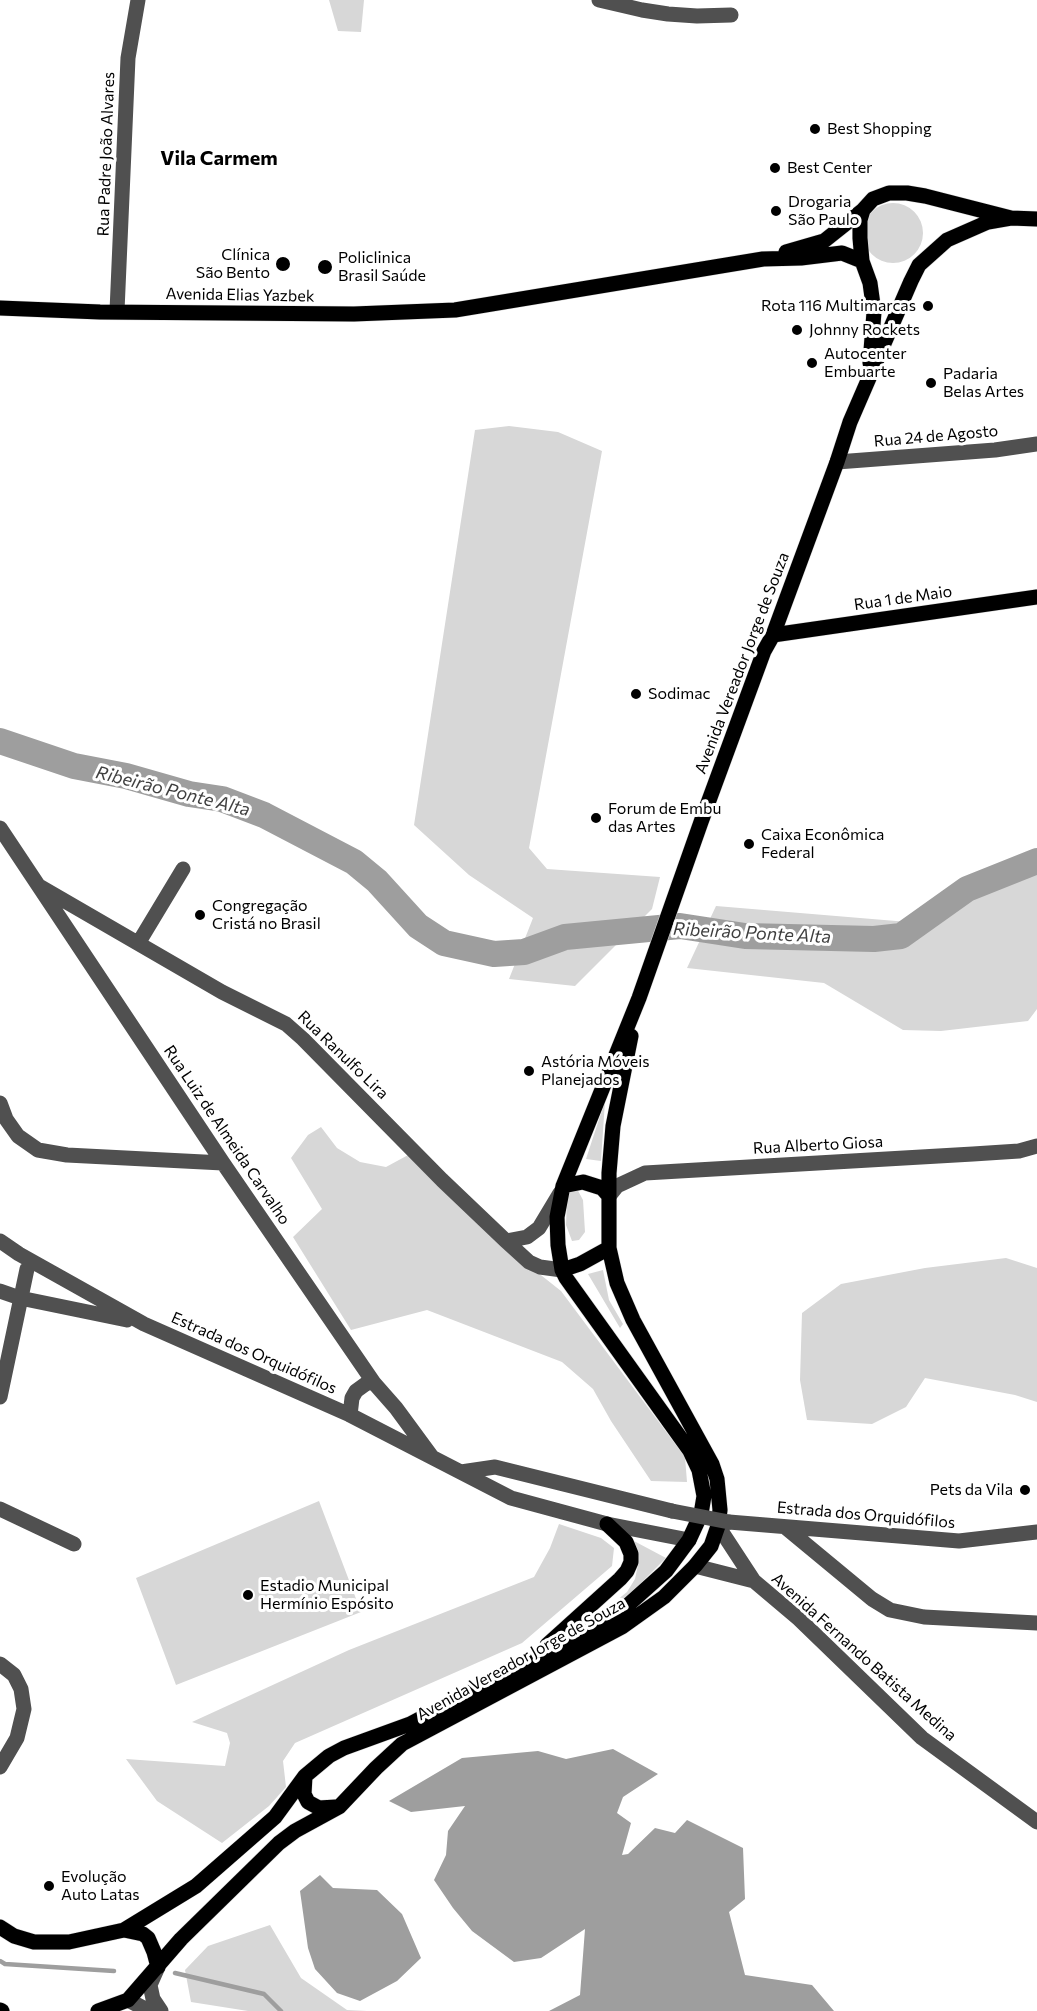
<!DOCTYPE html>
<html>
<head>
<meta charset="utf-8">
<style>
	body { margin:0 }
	canvas { display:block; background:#fff }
</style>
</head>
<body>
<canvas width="1037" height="2011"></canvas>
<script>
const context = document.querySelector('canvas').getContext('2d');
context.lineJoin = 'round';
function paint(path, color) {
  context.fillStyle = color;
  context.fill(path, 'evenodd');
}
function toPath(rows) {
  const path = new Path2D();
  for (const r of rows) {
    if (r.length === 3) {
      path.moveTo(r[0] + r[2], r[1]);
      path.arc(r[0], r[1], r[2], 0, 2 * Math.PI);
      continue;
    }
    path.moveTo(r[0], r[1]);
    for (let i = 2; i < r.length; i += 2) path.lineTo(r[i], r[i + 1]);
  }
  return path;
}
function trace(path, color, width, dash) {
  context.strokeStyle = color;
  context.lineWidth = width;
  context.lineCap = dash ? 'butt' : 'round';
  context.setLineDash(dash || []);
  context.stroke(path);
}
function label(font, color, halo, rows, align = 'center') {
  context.font = font + ' Commissioner,sans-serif';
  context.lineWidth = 6;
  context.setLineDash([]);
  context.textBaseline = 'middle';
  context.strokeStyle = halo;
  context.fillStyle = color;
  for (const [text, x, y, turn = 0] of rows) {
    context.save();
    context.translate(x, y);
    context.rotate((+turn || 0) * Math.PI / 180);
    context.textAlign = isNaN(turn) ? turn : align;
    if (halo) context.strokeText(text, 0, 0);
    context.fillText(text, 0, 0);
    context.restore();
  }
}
const green = toPath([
	[329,0,364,0,361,32,338,31],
	[893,233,30],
	[509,426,558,432,602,451,529,848,547,869,660,877,652,909,575,986,509,979,533,918,469,875,414,825,475,430],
	[1037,873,1037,1009,1028,1021,941,1031,903,1030,824,983,687,968,716,906,908,922],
	[605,1101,601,1161,586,1159],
	[321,1127,337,1148,360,1162,386,1167,410,1154,488,1233,561,1291,685,1457,687,1482,651,1481,611,1421,593,1389,562,1362,427,1310,351,1330,293,1237,322,1209,291,1158,308,1135],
	[576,1187,583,1200,585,1232,579,1240,572,1241,566,1225,567,1197,572,1188],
	[1006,1258,1037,1268,1037,1402,1015,1395,925,1378,906,1407,872,1424,807,1420,800,1380,802,1313,841,1284,925,1268],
	[603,1270,609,1300,623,1324,620,1328,588,1274],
	[319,1501,361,1612,176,1685,136,1578],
	[559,1524,601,1538,614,1548,612,1566,522,1643,295,1743,283,1761,286,1787,269,1806,222,1843,157,1801,126,1759,225,1766,230,1743,227,1733,192,1722,349,1650,534,1577,550,1548],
	[634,1541,666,1558,628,1596,590,1616,612,1604,627,1592,635,1579,639,1560],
	[270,1925,301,1978,347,2010,367,2011,248,2011,191,2002,185,1970,208,1946]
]);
const water = toPath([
	[613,1749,658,1774,623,1797,617,1813,631,1823,622,1855,628,1854,655,1828,675,1833,687,1820,743,1848,745,1899,729,1912,745,1975,812,1985,834,2011,549,2011,580,1995,585,1929,541,1958,514,1962,472,1931,453,1908,434,1880,446,1855,448,1831,465,1806,411,1812,389,1801,462,1758,538,1751,566,1759],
	[320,1875,333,1888,377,1890,402,1914,421,1958,397,1981,360,2001,337,1993,315,1969,308,1948,300,1891]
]);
const stream = toPath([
	[0,1961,5,1964,114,1971],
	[175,1973,264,1994,281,2011]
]);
const river = toPath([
	[0,741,74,766,126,776,189,794,222,799,264,815,354,862,377,881,418,926,444,943,494,954,524,952,565,937,680,926,745,936,874,939,901,936,967,889,1037,861]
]);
const minor = toPath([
	[599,0,642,10,668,14,697,16,731,15],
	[117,311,128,58,138,0],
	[837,462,995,450,1037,444],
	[0,828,223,1163,374,1383,396,1408,432,1457],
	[39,886,222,992,286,1024,303,1039,442,1180,506,1241,529,1262,540,1267,562,1270],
	[139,942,183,869],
	[0,1103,6,1119,18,1136,38,1150,67,1155,223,1163],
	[609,1196,617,1186,645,1173,973,1154,1019,1151,1037,1146],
	[0,1241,19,1254,144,1324,350,1415,511,1498,607,1524,689,1540],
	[506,1241,527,1237,539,1228,560,1193],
	[0,1291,20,1298,127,1320],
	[0,1397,27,1269],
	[350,1415,352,1398,356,1391,367,1383,374,1383],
	[461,1472,495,1467,672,1511],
	[0,1509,74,1544],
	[729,1522,959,1541,1037,1532],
	[718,1526,754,1581,799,1619,922,1738,1037,1822],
	[785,1527,872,1599,890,1610,924,1617,1037,1623],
	[695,1566,754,1581],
	[0,1664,14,1675,21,1689,24,1709,17,1738,0,1767],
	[158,1967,150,1985,153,1999,161,2011],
	[128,2000,149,2011]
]);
const major = toPath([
	[863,210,860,220,860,238,862,261,870,283,874,312,870,363],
	[786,252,824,241,863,210,873,199,889,193,907,193,925,196,1011,218,1037,219],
	[0,308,100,312,354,314,455,310,763,259,801,258,842,253,862,261],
	[773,635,1037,597],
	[563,1186,583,1182,602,1188,609,1196],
	[562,1270,580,1264,609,1248],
	[547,1645,620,1579,627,1571,631,1562,631,1554,626,1542,607,1524],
	[305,1776,304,1794,308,1802,319,1808,336,1807],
	[0,1927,14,1936,34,1942,69,1942,124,1930,196,1886,275,1817,305,1776,329,1756,344,1748,410,1724,619,1613,666,1571,689,1540,701,1514,704,1496,699,1470,690,1451,566,1278,562,1270,558,1245,557,1217,563,1186,639,998,701,822,764,651,773,635,837,462,850,422,911,281,919,265,947,240,988,222,1011,218],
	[124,1930,143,1934,148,1938,154,1952,158,1967],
	[0,2010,2,2011],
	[98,2011,128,2000,181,1939,279,1843,295,1831,339,1807,376,1768,402,1744,622,1627,664,1597,695,1566,711,1546,718,1526,720,1510,717,1479,712,1464,633,1320,617,1283,609,1248,609,1173,613,1126,631,1036]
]);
const minorBridge = toPath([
	[672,1511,729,1522]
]);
const markers = [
	[815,129,6,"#000"],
	[775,168,6,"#000"],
	[776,211,6,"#000"],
	[283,264,8,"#000"],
	[325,267,8,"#000"],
	[928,306,6,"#000"],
	[797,330,6,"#000"],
	[812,363,6,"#000"],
	[931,383,6,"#000"],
	[636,694,6,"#000"],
	[596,818,6,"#000"],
	[749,844,6,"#000"],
	[200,915,6,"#000"],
	[529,1071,6,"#000"],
	[1025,1490,6,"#000"],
	[248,1595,6,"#000"],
	[49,1886,6,"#000"]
];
const poiNames = [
	["Best Shopping",827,129],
	["Best Center",787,168],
	["Drogaria",788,202],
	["São Paulo",788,220],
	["Clínica",270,255,"right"],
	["São Bento",270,273,"right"],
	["Policlinica",338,258],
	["Brasil Saúde",338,276],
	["Rota 116 Multimarcas",916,306,"right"],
	["Johnny Rockets",809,330],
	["Autocenter",824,354],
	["Embuarte",824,372],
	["Padaria",943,374],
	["Belas Artes",943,392],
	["Sodimac",648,694],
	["Forum de Embu",608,809],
	["das Artes",608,827],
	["Caixa Econômica",761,835],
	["Federal",761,853],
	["Congregação",212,906],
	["Cristá no Brasil",212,924],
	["Astória Móveis",541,1062],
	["Planejados",541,1080],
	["Pets da Vila",1013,1490,"right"],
	["Estadio Municipal",260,1586],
	["Hermínio Espósito",260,1604],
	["Evolução",61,1877],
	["Auto Latas",61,1895]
];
const streetNames = [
	["Rua Padre João Alvares",106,154,-88],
	["Avenida Elias Yazbek",240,295,1],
	["Rua 24 de Agosto",936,436,-5],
	["Rua 1 de Maio",903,598,-8],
	["Avenida Vereador Jorge de Souza",742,663,-69],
	["Rua Ranulfo Lira",343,1055,44],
	["Rua Luiz de Almeida Carvalho",227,1135,56],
	["Rua Alberto Giosa",818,1145,-3],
	["Estrada dos Orquidófilos",254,1353,24],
	["Estrada dos Orquidófilos",866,1515,5],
	["Avenida Fernando Batista Medina",864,1657,42],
	["Avenida Vereador Jorge de Souza",521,1659,-29]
];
const waterNames = [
	["Ribeirão Ponte Alta",173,791,14],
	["Ribeirão Ponte Alta",752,933,3]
];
const quarterNames = [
	["Vila Carmem",219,158]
];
paint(green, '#d7d7d7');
paint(water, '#9e9e9e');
trace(stream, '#9e9e9e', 4.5);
trace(river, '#9e9e9e', 26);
trace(major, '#dbdbdb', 16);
trace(minor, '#505050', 15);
trace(major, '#000', 15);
trace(minorBridge, '#505050', 15);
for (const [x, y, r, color] of markers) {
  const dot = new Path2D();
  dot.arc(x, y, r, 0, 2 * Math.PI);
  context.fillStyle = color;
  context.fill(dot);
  trace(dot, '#fff', 2);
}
label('16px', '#000', '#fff', poiNames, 'left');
label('16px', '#000', '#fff', streetNames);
label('italic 18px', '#3f3f3f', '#fff', waterNames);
label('bold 20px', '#000', '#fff', quarterNames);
</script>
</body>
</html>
